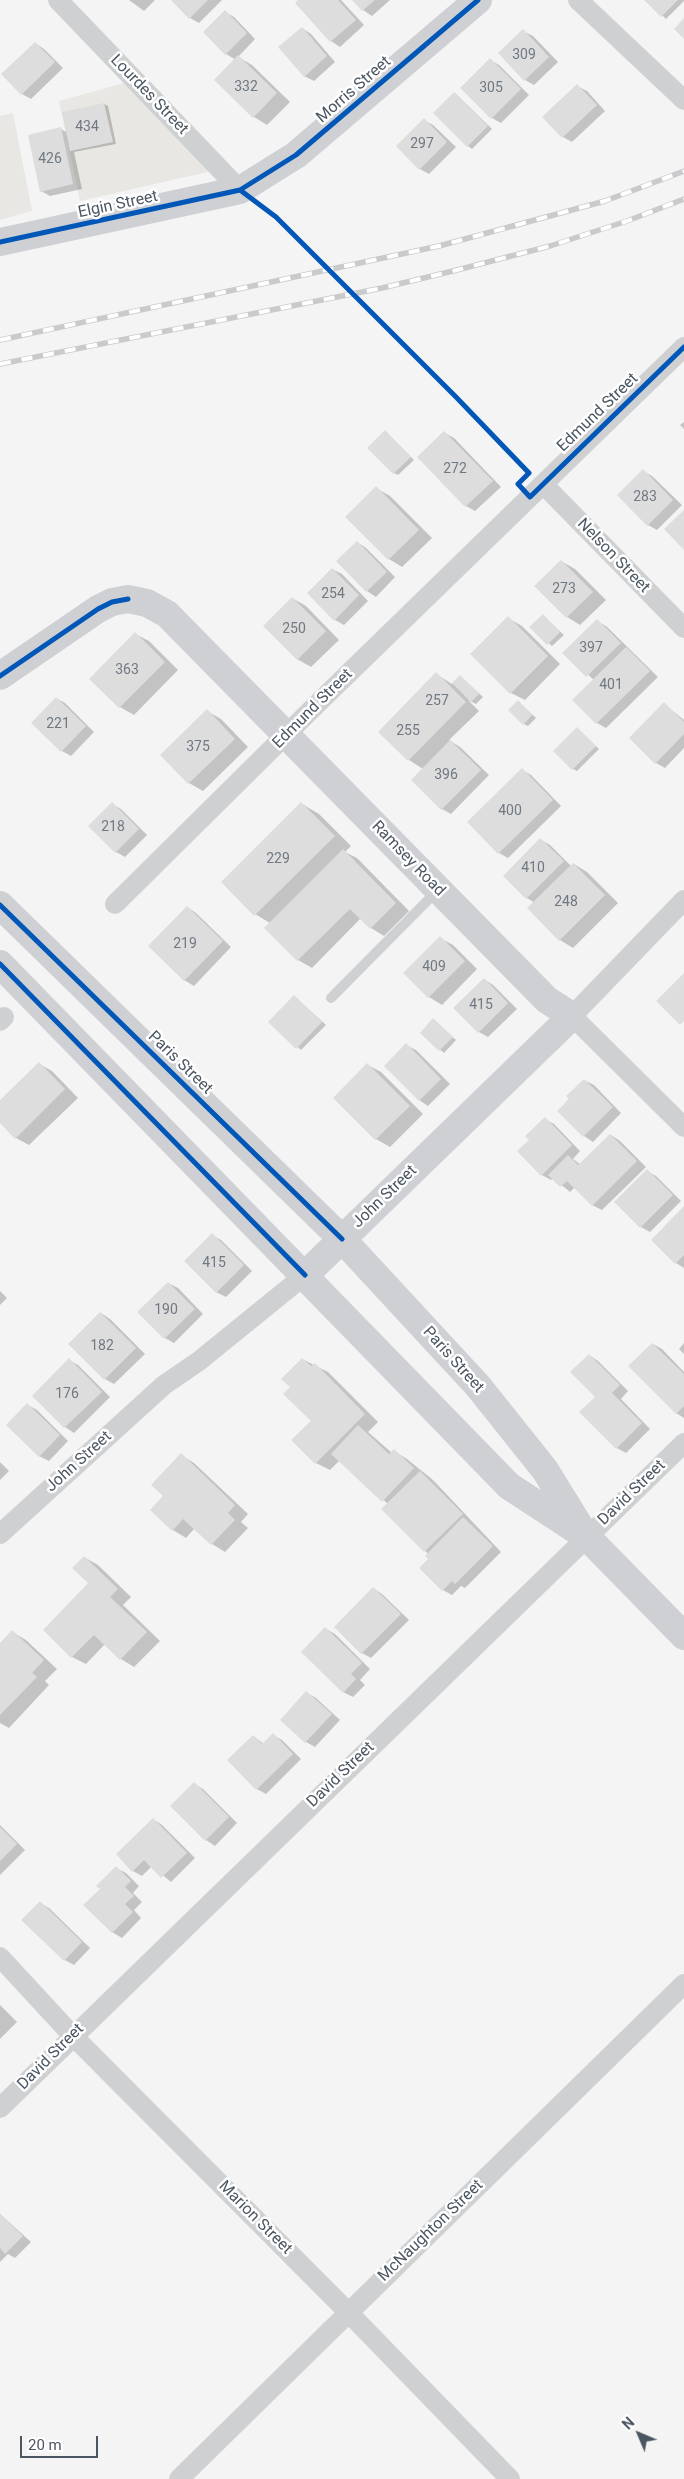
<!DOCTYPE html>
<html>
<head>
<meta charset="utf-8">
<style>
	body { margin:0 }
	#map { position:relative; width:684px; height:2479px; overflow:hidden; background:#f4f4f4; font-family:Roboto,sans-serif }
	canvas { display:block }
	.north { position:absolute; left:614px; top:2409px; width:50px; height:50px; -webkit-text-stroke:4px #fff; paint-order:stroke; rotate:315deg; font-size:14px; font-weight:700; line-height:20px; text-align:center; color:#4a5661 }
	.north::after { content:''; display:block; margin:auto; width:18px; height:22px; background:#4a5661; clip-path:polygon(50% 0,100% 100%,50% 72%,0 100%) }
	.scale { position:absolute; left:20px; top:2436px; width:78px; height:22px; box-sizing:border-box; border:2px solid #4a5661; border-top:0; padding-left:6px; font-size:15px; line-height:18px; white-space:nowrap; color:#4a5661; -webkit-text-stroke:4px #fff; paint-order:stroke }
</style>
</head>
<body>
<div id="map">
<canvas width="684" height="2479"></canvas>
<div class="north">N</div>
<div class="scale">20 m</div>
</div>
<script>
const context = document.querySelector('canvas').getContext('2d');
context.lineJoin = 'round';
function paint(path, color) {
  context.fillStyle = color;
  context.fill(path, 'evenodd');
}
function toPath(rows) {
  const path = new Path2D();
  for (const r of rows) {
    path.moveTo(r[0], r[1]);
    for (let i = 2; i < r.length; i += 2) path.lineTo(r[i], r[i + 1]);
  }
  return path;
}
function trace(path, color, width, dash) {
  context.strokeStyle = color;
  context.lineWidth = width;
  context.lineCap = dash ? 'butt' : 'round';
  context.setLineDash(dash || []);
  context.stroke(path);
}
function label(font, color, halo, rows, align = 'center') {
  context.font = font + ' Roboto,sans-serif';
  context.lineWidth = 5;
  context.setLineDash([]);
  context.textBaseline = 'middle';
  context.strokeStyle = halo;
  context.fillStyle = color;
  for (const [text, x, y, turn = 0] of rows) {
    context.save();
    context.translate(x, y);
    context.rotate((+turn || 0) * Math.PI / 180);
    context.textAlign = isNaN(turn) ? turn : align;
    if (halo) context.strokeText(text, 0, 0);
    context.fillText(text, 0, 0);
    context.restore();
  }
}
const commercial = toPath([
	[124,83,212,171,80,201,59,101],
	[13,113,32,211,0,220,0,116]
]);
const shadow = toPath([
	[129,0,155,0,144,11],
	[172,0,222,0,199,23,190,18],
	[300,0,341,0,364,25,340,47,331,41,297,3],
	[354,0,390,0,372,16,363,10],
	[646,0,684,0,684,1,666,19],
	[225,12,234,17,255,39,238,57,252,65,290,102,267,125,254,117,236,60,226,54,204,32],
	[302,28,311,34,335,62,314,81,304,76],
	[523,31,533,36,558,62,534,85,525,80],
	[35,43,44,49,63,68,31,99,22,94],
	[490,60,499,65,529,95,501,123,492,118],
	[577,86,587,91,605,111,572,142,563,137],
	[455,93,492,129,472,149,468,146],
	[104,104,108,106,116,144,74,152,82,189,50,196,41,191,61,129,68,133],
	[424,120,433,125,456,147,429,174,420,169],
	[684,422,684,429,680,425],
	[386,432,414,460,398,475,394,473],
	[445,433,454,438,501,487,475,511,466,506],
	[643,471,652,476,682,505,657,530,648,525],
	[376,488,390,496,432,538,402,567,389,559,347,517],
	[357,542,366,548,395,577,376,597,367,591],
	[561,561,575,569,606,600,580,625,567,617],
	[332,569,342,574,368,601,344,625,335,620],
	[292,598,306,606,339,640,311,667,297,659],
	[543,616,564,635,552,646,531,627],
	[508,618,522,626,560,664,525,700,511,693],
	[597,621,606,626,658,677,606,728,597,723,574,700,594,680,564,653],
	[135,634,149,641,178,670,134,715,120,707,91,679],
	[436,674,452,684,460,676,483,697,476,704,468,700,479,711,449,740,460,747,489,775,451,814,442,809,423,769,409,760,379,732],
	[56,698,65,703,94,732,71,756,62,751],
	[664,704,684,720,684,748,665,768,656,763],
	[522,705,536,718,528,726,524,724],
	[207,711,221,719,248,747,203,791,189,783,162,755],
	[578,729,599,749,577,771,573,769],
	[522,770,531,775,561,806,508,858,499,853],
	[112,804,121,809,147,835,125,857,116,852],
	[302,804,319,814,351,846,345,852,357,858,409,911,384,936,371,928,361,918,312,968,298,960,270,923,255,914],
	[541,840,550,845,571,866,574,864,587,872,618,903,573,948,560,940,535,903,527,898,505,876],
	[187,907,196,913,231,947,194,986,184,980],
	[440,938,453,945,477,969,442,1005,429,997],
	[484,979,493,985,517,1009,488,1037,479,1032,455,1008],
	[294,996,326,1025,301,1050,270,1022],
	[433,1020,456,1040,444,1053,421,1033],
	[406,1045,416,1050,450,1084,428,1106,419,1100],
	[39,1064,52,1071,78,1098,29,1145,16,1138,0,1121,0,1102],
	[368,1065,381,1072,423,1114,390,1147,376,1139,335,1098],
	[584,1080,594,1085,621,1113,593,1142,584,1136,559,1111],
	[545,1119,554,1124,580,1151,573,1159,581,1165,611,1135,620,1141,646,1167,602,1210,592,1205,575,1187,570,1192,553,1178,551,1180,542,1175,531,1140],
	[647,1171,656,1176,681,1201,650,1232,641,1227],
	[684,1208,684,1268,676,1263,652,1240],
	[212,1235,221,1240,252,1271,226,1297,216,1292],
	[168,1283,178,1288,203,1314,174,1343,165,1338],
	[0,1291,7,1298,0,1305],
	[101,1313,110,1319,145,1354,114,1384,105,1379],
	[684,1343,684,1354,679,1349],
	[653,1344,662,1349,684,1372,684,1418,676,1413],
	[589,1355,598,1361,628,1391,621,1399,650,1429,626,1453,617,1448,596,1397],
	[302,1359,328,1372,378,1422,368,1432,392,1453,394,1451,407,1459,433,1480,501,1552,465,1588,461,1586,452,1595,443,1590,428,1554,388,1504,340,1460,330,1470,316,1463,312,1421,292,1387],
	[69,1360,78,1365,110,1397,74,1433,65,1427,33,1396],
	[28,1405,37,1410,68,1441,49,1461,39,1456],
	[181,1455,194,1463,248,1514,241,1522,248,1528,225,1552,212,1544,195,1528,186,1538,173,1530,165,1496],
	[0,1462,9,1471,0,1480],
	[84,1557,98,1565,131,1597,123,1605,160,1641,134,1667,121,1659,105,1644,86,1664,72,1657,90,1583],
	[373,1588,382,1594,409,1620,371,1658,362,1653],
	[326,1629,335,1634,370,1669,360,1680,365,1685,353,1697,343,1692],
	[12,1632,26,1640,57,1669,45,1681,49,1685,9,1728,0,1723,0,1645],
	[307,1693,316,1698,340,1720,315,1747,306,1742],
	[273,1735,282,1740,301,1759,266,1794,257,1789,253,1736,264,1744],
	[194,1784,203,1789,237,1823,215,1846,206,1840,172,1806],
	[153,1819,162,1825,195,1858,171,1882,152,1866,142,1876,133,1871],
	[0,1825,25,1850,0,1875],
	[116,1868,126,1873,139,1886,133,1893,142,1902,134,1910,141,1918,122,1938,112,1932,101,1889],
	[40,1903,49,1908,90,1948,74,1965,65,1960],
	[0,2005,17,2022,0,2039],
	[0,2214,31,2242,15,2258,8,2254,0,2262]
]);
const building = toPath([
	[171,0,208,0,189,19],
	[298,0,338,0,356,20,330,42,295,3],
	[352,0,375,0,362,11],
	[644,0,678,0,661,17],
	[225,10,247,33,225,55,203,32],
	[684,18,684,39,674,29],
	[302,27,327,56,304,77,278,47],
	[523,29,549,57,524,81,498,53],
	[35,42,55,62,21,95,1,74],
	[238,55,277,93,253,118,214,80],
	[490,58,521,89,491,119,460,88],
	[577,84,597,105,562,138,542,117],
	[454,92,488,126,467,147,433,113],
	[104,103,113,142,70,151,62,112],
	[424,118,447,142,419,170,396,146],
	[61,127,73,184,40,192,28,135],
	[385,430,411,457,393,474,367,448],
	[444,431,493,481,465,507,417,457],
	[643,469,673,500,647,526,617,495],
	[376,486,419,530,388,560,345,517],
	[684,510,684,550,664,529],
	[357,541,387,572,366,592,336,561],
	[561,560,593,592,566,618,534,586],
	[332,568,359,595,334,621,307,593],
	[292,597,326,631,297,660,263,626],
	[543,614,560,632,547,645,529,627],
	[508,616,548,656,510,694,470,654],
	[597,619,621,643,586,677,562,653],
	[135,632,165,662,119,708,89,679],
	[626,647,650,671,596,724,572,700],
	[436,672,466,702,408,761,378,732],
	[460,675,479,694,471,702,452,683],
	[56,697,86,726,61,752,31,723],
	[518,700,532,715,523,725,508,710],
	[664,702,684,722,684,734,655,764,629,738],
	[207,709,235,739,188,784,160,755],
	[577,727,596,746,572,770,553,751],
	[450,740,481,770,441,810,411,780],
	[522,768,553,800,498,854,467,822],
	[112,802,139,829,115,853,88,826],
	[301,802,335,836,254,916,221,882],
	[540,838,564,861,526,899,503,876],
	[343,849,396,903,370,929,350,909,297,961,264,928],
	[573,863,605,895,559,941,527,908],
	[187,906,223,941,184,981,148,946],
	[440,936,465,961,428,998,403,973],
	[684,973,684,1021,680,1025,656,1001],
	[484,978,508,1003,478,1033,453,1008],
	[294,995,322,1022,296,1049,268,1022],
	[433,1018,453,1037,439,1051,420,1033],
	[406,1043,441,1079,419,1101,384,1066],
	[39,1062,65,1089,15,1139,0,1123,0,1100],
	[367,1063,410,1106,375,1140,333,1098],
	[584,1079,613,1107,583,1137,557,1111,569,1099,566,1096],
	[545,1117,572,1145,541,1176,517,1151,529,1140,525,1136],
	[610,1134,637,1161,592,1206,567,1181,560,1187,548,1175,568,1155,578,1165],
	[647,1169,673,1195,640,1228,614,1202],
	[684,1206,684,1255,675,1264,651,1240],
	[212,1233,244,1265,216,1293,184,1261],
	[168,1282,195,1309,164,1339,137,1312],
	[100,1312,136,1348,104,1380,68,1344],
	[652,1343,684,1374,684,1406,676,1414,628,1366],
	[589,1354,620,1385,612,1393,642,1423,616,1449,579,1412,595,1397,570,1372],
	[69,1358,102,1392,64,1428,32,1396],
	[302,1358,311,1366,315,1363,365,1414,315,1464,291,1440,311,1421,283,1394,290,1387,281,1379],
	[27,1403,60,1435,39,1457,6,1425],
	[358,1425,389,1454,394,1449,414,1468,382,1502,331,1454],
	[181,1453,235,1505,228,1513,235,1520,211,1545,183,1519,172,1531,150,1510,163,1496,151,1485],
	[420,1471,463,1514,424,1552,381,1509],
	[463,1517,493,1546,455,1584,452,1581,442,1591,419,1568,428,1559,425,1556],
	[84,1556,118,1589,110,1597,147,1632,120,1660,94,1635,71,1658,43,1630,88,1583,72,1568],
	[373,1587,401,1614,361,1654,334,1627],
	[325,1627,362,1663,351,1674,356,1679,343,1693,301,1652],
	[12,1630,44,1660,32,1673,37,1677,0,1715,0,1643],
	[306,1691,332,1714,305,1743,280,1720],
	[273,1733,293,1754,256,1790,227,1760,253,1735,262,1744],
	[194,1782,229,1817,205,1841,170,1806],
	[153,1818,187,1853,161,1878,144,1860,132,1872,116,1854],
	[0,1827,17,1844,0,1861],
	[116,1866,131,1881,125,1887,134,1896,125,1904,133,1912,112,1933,83,1905,100,1889,96,1886],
	[40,1901,82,1942,64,1961,21,1920],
	[0,2214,23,2236,5,2254,0,2248]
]);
const lane = toPath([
	[331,998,438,890]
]);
const street = toPath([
	[58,0,240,190],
	[578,0,684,100],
	[543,484,684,628],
	[684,900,572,1016,684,1127],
	[115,904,316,705,684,347],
	[0,1021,4,1017],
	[0,1534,164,1385,199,1361,305,1275],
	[0,1957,72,2035,348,2312,510,2479],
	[0,2108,684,1443],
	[179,2479,684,1984]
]);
const secondary = toPath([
	[0,242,240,190,296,155,478,0],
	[0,676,98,609,112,602,128,599,147,603,167,614,547,1000,572,1016,305,1275],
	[0,905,342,1239,478,1386,545,1470,582,1530],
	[0,964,509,1486,587,1537,684,1636]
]);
const rail = toPath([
	[0,340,439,246,605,201,684,171],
	[0,364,382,288,457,270,550,246,627,221,684,199]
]);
const cycleway = toPath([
	[240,190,276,217,456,397,529,473,518,484,530,497,684,347],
	[0,242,240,190,296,155,478,0],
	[0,676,98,609,112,602,128,599],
	[0,905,342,1239],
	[0,964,305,1275]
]);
const numberNames = [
	["309",524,55],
	["332",246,87],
	["305",491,88],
	["434",87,127],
	["297",422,144],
	["426",50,159],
	["272",455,469],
	["283",645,497],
	["273",564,589],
	["254",333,594],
	["250",294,629],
	["397",591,648],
	["363",127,670],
	["401",611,685],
	["257",437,701],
	["221",58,724],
	["255",408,731],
	["375",198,747],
	["396",446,775],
	["400",510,811],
	["218",113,827],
	["229",278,859],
	["410",533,868],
	["248",566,902],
	["219",185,944],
	["409",434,967],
	["415",481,1005],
	["415",214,1263],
	["190",166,1310],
	["182",102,1346],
	["176",67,1394]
];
const streetNames = [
	["Morris Street",354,90,-41],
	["Lourdes Street",149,95,46],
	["Elgin Street",118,205,-12],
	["Edmund Street",598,413,-44],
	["Nelson Street",613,556,46],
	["Edmund Street",313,709,-45],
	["Ramsey Road",408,859,46],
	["Paris Street",180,1063,44],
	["John Street",385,1197,-44],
	["Paris Street",453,1360,48],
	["John Street",79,1462,-42],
	["David Street",632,1493,-44],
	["David Street",341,1775,-44],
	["David Street",51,2057,-45],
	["Marion Street",255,2218,45],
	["McNaughton Street",431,2231,-44]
];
paint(commercial, '#e8e7e3');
paint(shadow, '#0003');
paint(building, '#ddddde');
trace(lane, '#ced0d2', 10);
trace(street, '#ced0d2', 20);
trace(secondary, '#ced0d4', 28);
trace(rail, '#c9cacc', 5.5);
trace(rail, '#fff', 4, [11]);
trace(cycleway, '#0057b8', 5);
label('14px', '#707881', null, numberNames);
label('16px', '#4a5661', '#fff', streetNames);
</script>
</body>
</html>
